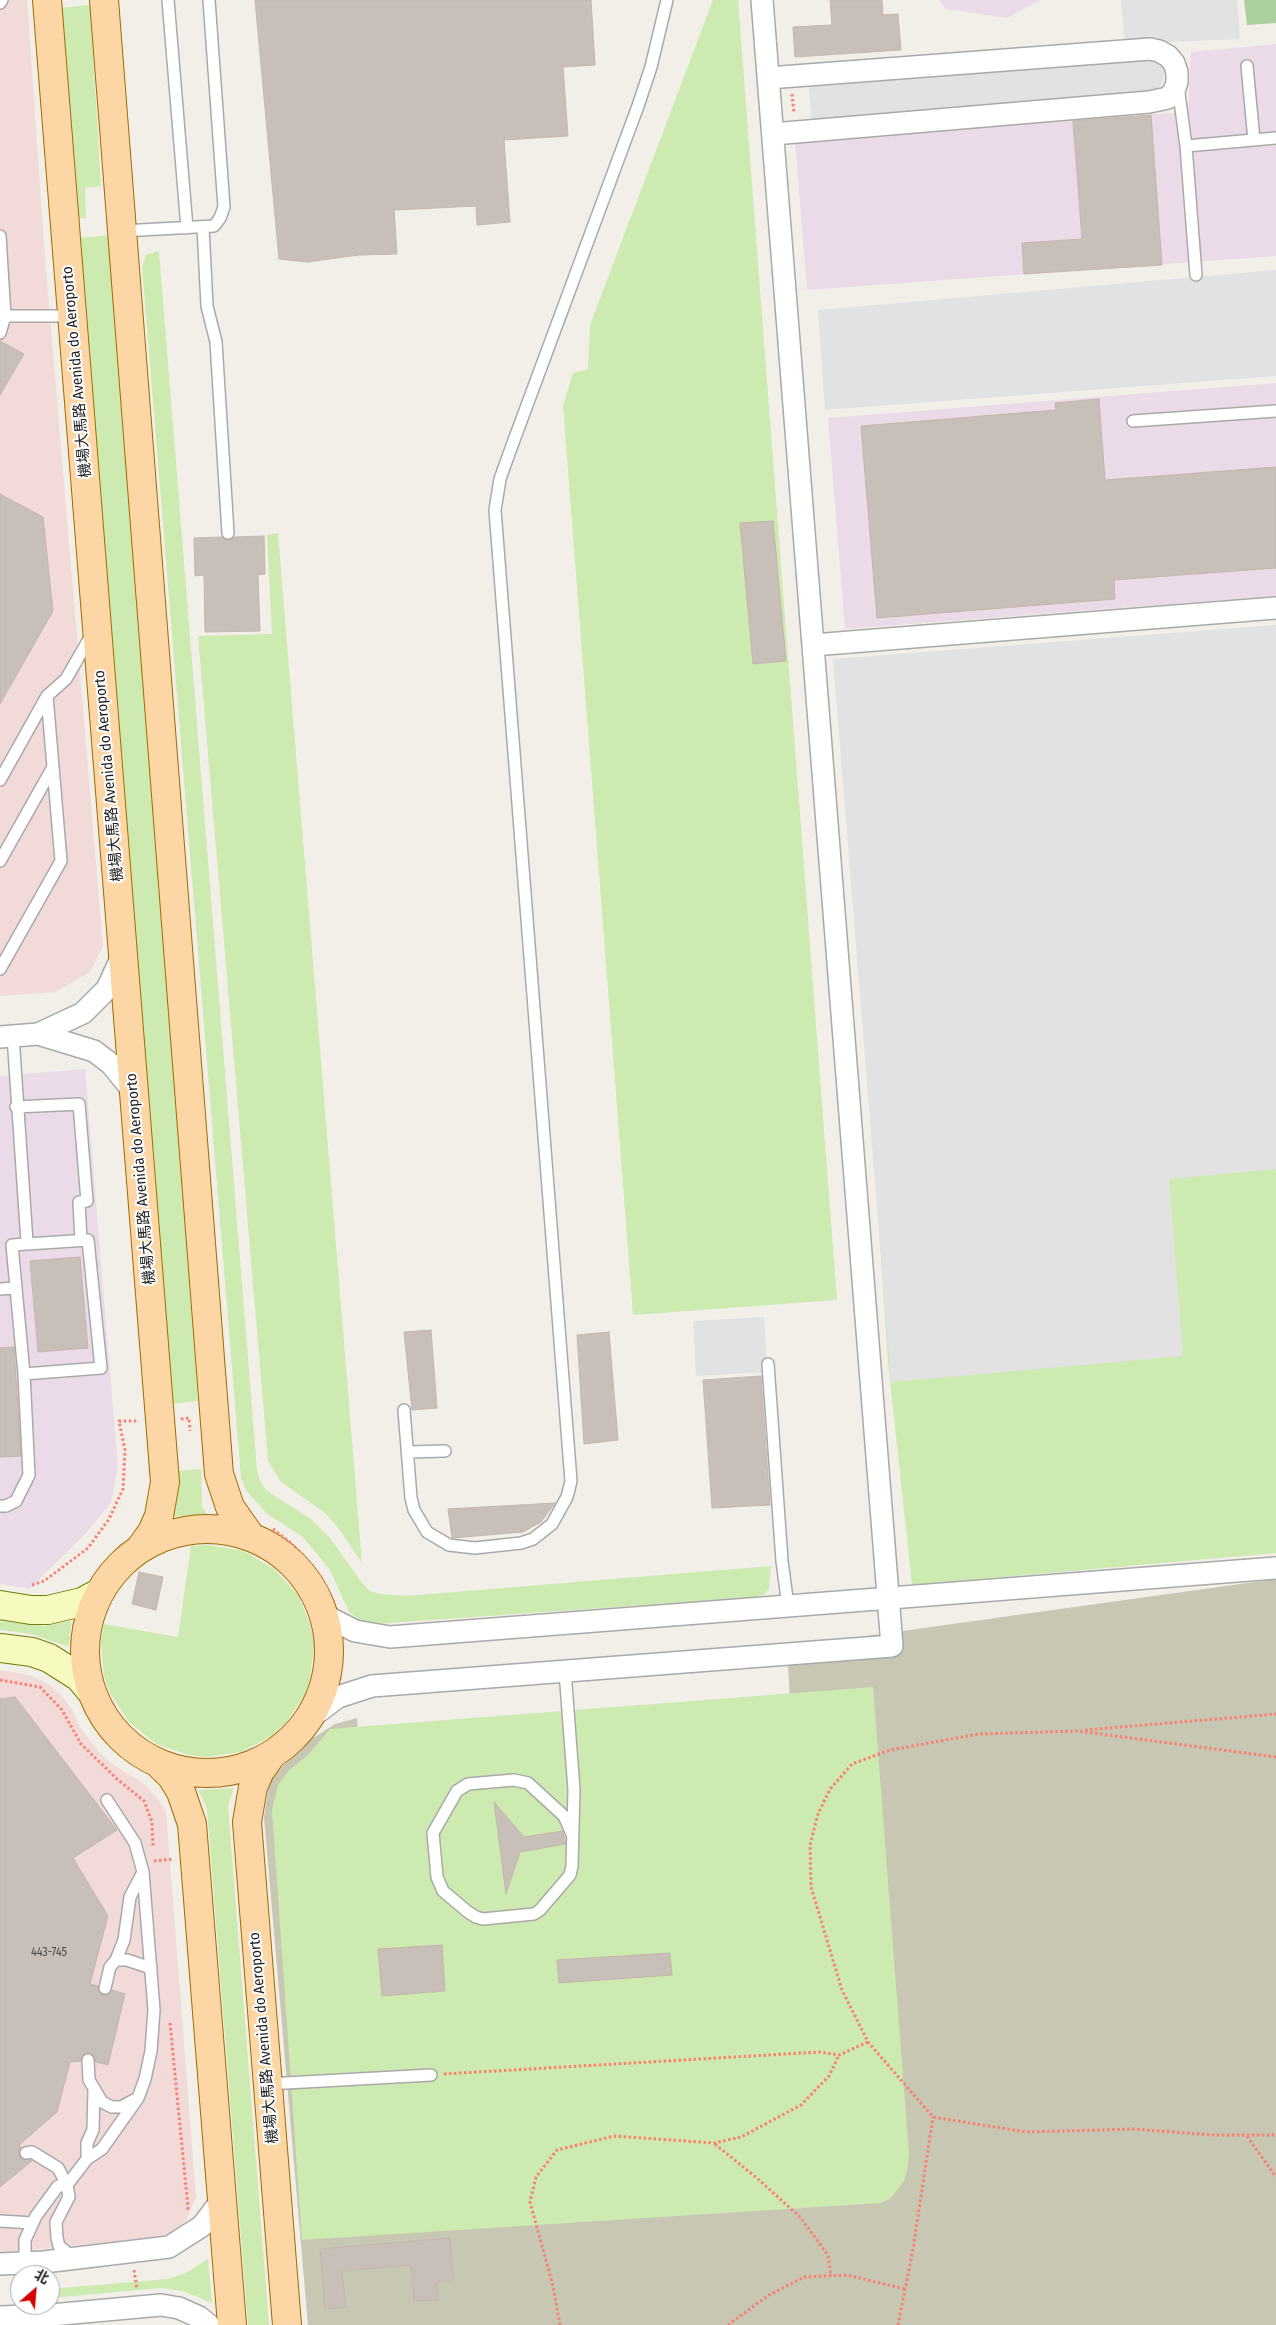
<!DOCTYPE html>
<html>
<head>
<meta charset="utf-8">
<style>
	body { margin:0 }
	#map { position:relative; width:1276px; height:2325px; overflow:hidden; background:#f2efe9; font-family:"Fira Sans Condensed","Noto Sans SC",sans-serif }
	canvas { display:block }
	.north { position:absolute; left:10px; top:2265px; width:50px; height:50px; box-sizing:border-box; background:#fff; border:1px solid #a7a7a7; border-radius:50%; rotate:27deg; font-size:14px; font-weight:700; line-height:20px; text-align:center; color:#222 }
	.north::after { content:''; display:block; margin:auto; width:18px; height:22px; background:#d40000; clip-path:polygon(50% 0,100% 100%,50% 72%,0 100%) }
</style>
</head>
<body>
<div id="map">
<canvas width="1276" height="2325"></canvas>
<div class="north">北</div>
</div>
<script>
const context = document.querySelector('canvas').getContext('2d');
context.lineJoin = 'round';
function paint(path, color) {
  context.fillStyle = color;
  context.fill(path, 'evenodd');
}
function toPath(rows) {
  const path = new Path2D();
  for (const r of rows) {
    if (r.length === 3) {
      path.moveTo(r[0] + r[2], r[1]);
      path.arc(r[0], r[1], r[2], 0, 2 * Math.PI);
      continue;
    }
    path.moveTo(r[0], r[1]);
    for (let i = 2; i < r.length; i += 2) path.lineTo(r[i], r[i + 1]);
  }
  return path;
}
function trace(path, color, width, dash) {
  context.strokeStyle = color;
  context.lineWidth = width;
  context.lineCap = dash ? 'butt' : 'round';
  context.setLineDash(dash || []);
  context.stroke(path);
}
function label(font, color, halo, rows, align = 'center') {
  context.font = font + ' "Fira Sans Condensed","Noto Sans SC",sans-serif';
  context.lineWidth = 4;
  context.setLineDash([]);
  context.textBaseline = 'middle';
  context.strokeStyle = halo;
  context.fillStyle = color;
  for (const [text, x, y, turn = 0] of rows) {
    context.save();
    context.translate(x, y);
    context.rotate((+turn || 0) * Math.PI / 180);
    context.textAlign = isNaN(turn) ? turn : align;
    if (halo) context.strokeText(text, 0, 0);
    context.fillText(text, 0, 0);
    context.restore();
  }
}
const commercial = toPath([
	[0,0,27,0,45,258,103,946,90,972,55,992,0,996],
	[0,1670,29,1675,45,1682,59,1693,72,1709,80,1727,98,1751,112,1764,143,1783,156,1796,166,1811,196,2197,186,2221,174,2232,162,2238,0,2253]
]);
const industrial = toPath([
	[938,0,1041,0,1007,18,946,9],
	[1276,44,1276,256,807,290,795,141,1188,112,1191,52],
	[1276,383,1276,596,845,629,828,418],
	[85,1069,118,1468,111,1503,86,1533,29,1589,0,1584,0,1076]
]);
const construction = toPath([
	[1276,1579,1276,2325,308,2325,264,1817,270,1779,307,1742,335,1724,357,1718,373,2008,805,1975,787,1647]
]);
const grass = toPath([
	[713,0,738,0,837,1300,633,1315,563,406,573,373,588,369,590,325],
	[90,5,101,186,85,188,86,218,73,219,59,8],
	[110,235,198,1401,170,1404,79,238],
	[159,251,257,1470,260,1481,266,1490,311,1519,330,1538,362,1583,370,1591,381,1594,406,1596,771,1566,769,1588,765,1594,756,1597,375,1624,363,1622,349,1612,330,1570,303,1537,266,1513,246,1490,241,1478,142,267,146,255],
	[278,533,362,1563,339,1529,325,1513,280,1481,268,1461,198,636,272,634,267,535],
	[1276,1149,1276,1553,912,1585,888,1362,876,1183],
	[201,1469,202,1506,208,1516,167,1517,172,1471],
	[209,1545,244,1551,274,1569,298,1595,311,1627,314,1644,310,1679,304,1696,285,1724,272,1736,241,1752,207,1757,189,1755,156,1744,129,1722,110,1693,104,1676,101,1641,104,1624,178,1637,191,1546],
	[0,1621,45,1626,71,1621,69,1647,31,1634,0,1630],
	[873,1687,909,2154,908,2166,904,2181,890,2199,880,2203,302,2240,272,1810,278,1785,289,1770,307,1756,330,1729],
	[234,1788,228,1806,269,2325,248,2325,207,1808,198,1790],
	[208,2259,212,2303,183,2291,161,2288,50,2298,50,2289,167,2279,186,2273]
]);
const forest = toPath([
	[1244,0,1276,0,1276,23,1247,25]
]);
const parking = toPath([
	[1121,0,1237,0,1240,39,1125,44],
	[1152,58,1161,64,1165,75,1160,87,1149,93,812,120,808,82],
	[1276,270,1276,376,825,410,818,310],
	[1276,625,1276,1169,1169,1179,1183,1356,891,1382,833,659],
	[764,1317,767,1372,696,1376,693,1321]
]);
const building = toPath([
	[255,0,591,0,595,65,563,67,568,136,504,140,510,222,477,225,476,206,394,210,397,254,359,255,307,262,279,259,255,0],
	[830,0,882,0,883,15,898,14,901,50,795,57,793,27,832,25,830,0],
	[1151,115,1162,265,1024,274,1022,243,1082,239,1073,121,1151,115],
	[0,341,24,354,0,395,0,341],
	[1099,399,1105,480,1276,467,1276,568,1114,580,1115,599,877,618,861,426,1056,410,1055,403,1099,399],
	[0,494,43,517,53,611,0,704,0,494],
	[773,521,786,661,753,664,740,523,773,521],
	[264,536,265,574,258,575,260,631,205,632,204,575,195,576,194,538,222,537,228,540,234,537,264,536],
	[80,1257,88,1348,38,1352,30,1261,80,1257],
	[431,1330,437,1408,412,1410,404,1332,431,1330],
	[609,1332,618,1440,584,1444,577,1335,609,1332],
	[14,1347,21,1456,0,1457,0,1348,14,1347],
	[761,1376,770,1505,712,1508,703,1380,761,1376],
	[555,1503,541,1522,523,1532,452,1538,448,1509,555,1503],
	[139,1572,163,1577,156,1610,132,1604,139,1572],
	[15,1697,117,1830,73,1858,108,1916,90,1984,98,1986,98,1991,103,1995,108,1995,112,1990,125,1994,108,2065,96,2062,94,2056,88,2053,84,2054,81,2061,70,2062,57,2112,19,2145,21,2147,19,2151,20,2157,32,2161,0,2187,0,1699,15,1697],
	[494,1802,524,1837,563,1831,565,1841,565,1844,520,1852,506,1894,494,1802],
	[442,1945,445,1991,382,1996,378,1949,442,1945],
	[670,1953,672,1975,559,1983,557,1960,670,1953],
	[450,2238,454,2280,437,2282,438,2300,414,2301,411,2265,342,2271,346,2307,325,2309,320,2249,450,2238]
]);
const path = toPath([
	[792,94,794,113],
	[181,1419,189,1418,190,1431],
	[273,1529,291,1543,317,1572,332,1598],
	[32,1585,44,1581,88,1548,109,1519,123,1489,125,1450,119,1421,137,1421],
	[0,1680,40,1687,62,1710,81,1744,117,1779,144,1801,152,1822,153,1847],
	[1085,1730,1276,1714],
	[1276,1757,1077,1731,979,1734,890,1750,852,1764,830,1789,818,1814,810,1845,811,1887,842,1990,868,2042,933,2117,1026,2132,1134,2129,1212,2135,1276,2135],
	[154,1861,173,1859],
	[170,2023,188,2208,187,2210],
	[444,2074,820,2052,839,2055,868,2042],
	[1247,2136,1276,2177],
	[715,2144,758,2179,800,2217,828,2255,831,2276],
	[134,2270,137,2289],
	[560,2325,553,2286,530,2202,536,2177,557,2150,614,2136,714,2143,741,2137,801,2105,829,2076,839,2055],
	[728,2325,769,2295,804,2277,847,2275,905,2289],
	[898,2325,913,2249,933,2117]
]);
const lane = toPath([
	[168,0,187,228],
	[0,3,2,0],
	[1247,66,1254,140],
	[1178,86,1186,146,1196,275],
	[1186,146,1276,138],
	[203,227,207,306,216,342,228,533],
	[122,231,214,226,220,218,224,207,209,0],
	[0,236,5,316,0,333],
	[5,316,73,316],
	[1133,421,1276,411],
	[0,780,47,696,66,679,92,634],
	[0,861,53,767],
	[0,969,61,861,47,696],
	[13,1036,27,1242],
	[16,1107,79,1104,87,1201,79,1202,81,1240],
	[88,1240,101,1368,24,1374,12,1245,88,1240],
	[0,1289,15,1288],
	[768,1364,782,1561,788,1606],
	[404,1410,411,1498,414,1510,427,1532,449,1545,475,1548,521,1543,533,1539,552,1524,567,1497,571,1481,495,510,500,479,510,451,638,106,651,67,667,0],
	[407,1452,445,1451],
	[0,1506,6,1506,16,1501,29,1475,24,1374],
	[565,1671,574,1790,572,1866,570,1875,540,1910,534,1914,483,1919,476,1917,468,1912,443,1891,437,1877,433,1833,457,1791,468,1784,514,1780,528,1783,564,1816,572,1834],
	[116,1960,124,1940,130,1897,143,1872],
	[105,1988,110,1967,116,1960,127,1960,151,1968],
	[88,2060,89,2080,102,2102,112,2107,121,2107,134,2100],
	[268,2084,431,2075],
	[26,2153,32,2152,58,2168,67,2185,69,2197,56,2222,57,2238,59,2246,74,2258],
	[87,2159,87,2143,93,2130,94,2090],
	[0,2221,33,2223],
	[25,2262,25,2240,36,2216,58,2186,67,2185,87,2159,102,2149,121,2122,138,2098,145,2079,151,2051,154,2010,143,1872,135,1843,107,1800]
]);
const street = toPath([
	[768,78,1150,49,1159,51,1168,56,1174,63,1177,72,1177,82,1174,91,1168,98,1149,102,773,134],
	[813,645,1276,608],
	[38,1034,83,1013,107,989,123,954],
	[0,1037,38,1034,94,1051,111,1064,134,1092],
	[324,1615,355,1631,390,1637,1276,1568],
	[310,1718,338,1697,372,1686,892,1646,762,0],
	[0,2264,44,2262,169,2247,202,2226,221,2201],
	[0,2317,51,2315,161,2305,179,2308,199,2317,209,2325]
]);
const secondary = toPath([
	[0,1605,31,1610,48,1610,82,1602,97,1594],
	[0,1648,32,1652,49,1658,79,1677,90,1690]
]);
const primary = toPath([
	[47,0,165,1482,159,1516,152,1532,142,1546],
	[104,0,219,1474,230,1507,251,1537],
	[207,1651,122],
	[270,1757,260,1771,253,1787,247,1822,287,2325],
	[160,1765,172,1777,181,1792,192,1824,232,2325]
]);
const numberNames = [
	["443-745",49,1953]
];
const streetNames = [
	["機場大馬路 Avenida do Aeroporto",77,372,-95],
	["機場大馬路 Avenida do Aeroporto",109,776,-95],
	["機場大馬路 Avenida do Aeroporto",141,1179,-95],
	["機場大馬路 Avenida do Aeroporto",264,2038,-95]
];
paint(commercial, '#f2dad9');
paint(industrial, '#ebdbe8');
paint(construction, '#c7c7b4');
paint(grass, '#cdebb0');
paint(forest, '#add19e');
paint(parking, '#e2e2e2');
paint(building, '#c7bfb8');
trace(building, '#c4b6ab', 1);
trace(lane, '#a9a9a9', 14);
trace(street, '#a9a9a9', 24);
trace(secondary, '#707d05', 30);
trace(primary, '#a06b00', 30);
trace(path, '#fa8072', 3, [2.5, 2.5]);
trace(lane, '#fff', 11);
trace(street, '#fff', 21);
trace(secondary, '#f7fabf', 28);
trace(primary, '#fcd6a4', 28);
label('12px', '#4b4948', null, numberNames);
label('15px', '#222', '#fff', streetNames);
</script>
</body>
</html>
